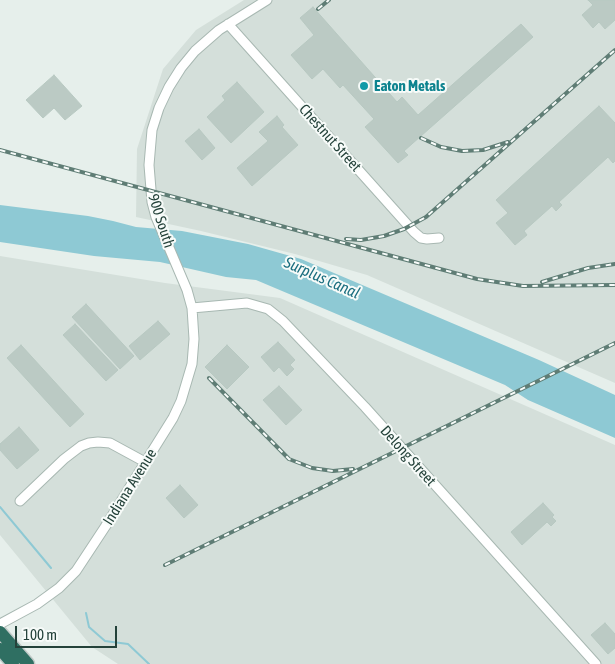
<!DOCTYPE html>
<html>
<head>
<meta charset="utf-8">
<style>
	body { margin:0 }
	#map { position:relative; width:615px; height:664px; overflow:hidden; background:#e6efeb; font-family:"Asap Condensed",sans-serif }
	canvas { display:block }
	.scale { position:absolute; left:15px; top:626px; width:102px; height:22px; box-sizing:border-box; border:2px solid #24423a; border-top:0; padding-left:6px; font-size:15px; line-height:18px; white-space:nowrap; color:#24423a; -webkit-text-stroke:4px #f7fbf9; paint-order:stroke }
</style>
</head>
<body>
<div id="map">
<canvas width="615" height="664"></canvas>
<div class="scale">100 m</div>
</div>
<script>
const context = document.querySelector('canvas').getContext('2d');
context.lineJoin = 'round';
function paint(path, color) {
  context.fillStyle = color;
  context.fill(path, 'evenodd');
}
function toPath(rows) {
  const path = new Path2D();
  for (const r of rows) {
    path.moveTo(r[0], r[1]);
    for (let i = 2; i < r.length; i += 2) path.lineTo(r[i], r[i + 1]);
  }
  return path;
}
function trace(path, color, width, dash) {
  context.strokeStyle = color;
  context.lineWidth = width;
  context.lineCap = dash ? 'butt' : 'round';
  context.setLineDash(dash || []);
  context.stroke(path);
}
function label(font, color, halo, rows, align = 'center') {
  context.font = font + ' "Asap Condensed",sans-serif';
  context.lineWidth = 4;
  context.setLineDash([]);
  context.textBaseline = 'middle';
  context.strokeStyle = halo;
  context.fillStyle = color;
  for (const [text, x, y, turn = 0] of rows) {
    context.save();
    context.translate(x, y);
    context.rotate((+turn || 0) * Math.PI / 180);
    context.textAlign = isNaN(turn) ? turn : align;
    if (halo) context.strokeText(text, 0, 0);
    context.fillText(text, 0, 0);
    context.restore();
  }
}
const built = toPath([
	[244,0,615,0,615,383,367,275,295,254,201,231,136,217,137,149,163,69,196,30],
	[0,256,165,283,280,298,615,445,615,664,118,664,92,647,0,535]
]);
const water = toPath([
	[0,205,88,216,113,221,136,227,182,231,248,244,301,259,539,360,615,395,615,438,528,400,505,385,256,280,226,277,160,262,94,256,0,242]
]);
const stream = toPath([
	[0,507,51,568],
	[86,613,89,627,105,641,128,644,149,664]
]);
const building = toPath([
	[588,0,615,0,615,20,605,29,599,22,593,28,582,15,593,5,588,0],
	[313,7,397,102,402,97,418,115,521,24,533,37,404,151,408,155,398,163,365,127,374,119,343,85,340,88,323,69,312,79,291,55,314,35,300,18,313,7],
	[54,75,82,106,65,120,54,108,43,118,26,100,54,75],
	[237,82,264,112,231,143,207,117,225,100,222,96,237,82],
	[599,106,615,123,615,161,613,163,608,157,559,202,562,205,556,211,552,206,524,231,527,235,515,245,496,223,508,213,496,200,599,106],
	[277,116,284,125,282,127,298,145,252,186,237,168,268,141,259,132,277,116],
	[199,129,215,148,202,160,185,141,199,129],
	[86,304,134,356,120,369,72,317,86,304],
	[158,321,170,334,140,360,129,346,158,321],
	[75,324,118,370,106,381,63,335,75,324],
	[278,342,295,360,290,365,294,369,287,376,279,367,274,372,261,357,278,342],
	[21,345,84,414,70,427,7,358,21,345],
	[227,345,249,367,227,389,205,367,227,345],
	[279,386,302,410,286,425,263,400,279,386],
	[19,427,39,450,17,469,0,450,0,444,19,427],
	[180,485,198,505,184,518,166,498,180,485],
	[543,503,554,515,552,517,556,521,551,526,547,522,522,545,511,532,543,503],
	[605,623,615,634,615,648,608,654,591,635,605,623]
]);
const minor = toPath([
	[228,24,414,232,421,238,427,239,439,238],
	[192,308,247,303,268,309,283,321,365,407,596,664],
	[20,501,64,459,81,446,89,443,98,442,110,443,145,462],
	[0,624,37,604,59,588,76,571,105,527,173,418,181,401,192,364,194,339,192,308,187,290,156,217,152,202,149,165,152,130,159,108,169,87,181,68,195,51,219,30,267,0]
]);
const highway = toPath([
	[0,632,28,664],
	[0,649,13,664]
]);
const rail = toPath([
	[318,9,329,0],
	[421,138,441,147,462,151,483,150,508,142],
	[0,150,477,279,523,286,615,285],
	[346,239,361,240,384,236,404,229,426,217,615,50],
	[542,282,588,268,615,264],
	[209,378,289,459,312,468,333,471,353,469],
	[165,565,615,343]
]);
const markers = [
	[364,86,5,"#0f9aa8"]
];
const cultureNames = [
	["Eaton Metals",374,86]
];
const streetNames = [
	["Chestnut Street",330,138,48],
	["900 South",161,221,72],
	["Delong Street",408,456,48],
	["Indiana Avenue",130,487,-58]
];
const waterNames = [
	["Surplus Canal",322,278,24]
];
paint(built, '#d4dfda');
paint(water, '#8ec9d4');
trace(stream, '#8ec9d4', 2);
paint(building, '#bbcac4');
trace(building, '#b8c9c2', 1);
trace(minor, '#a8b8b2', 11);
trace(highway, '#c2cac8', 15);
trace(minor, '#fff', 9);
trace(highway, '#2f6f62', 12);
trace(rail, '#5f7d75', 4);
trace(rail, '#f7fbf9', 2, [5.5]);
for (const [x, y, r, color] of markers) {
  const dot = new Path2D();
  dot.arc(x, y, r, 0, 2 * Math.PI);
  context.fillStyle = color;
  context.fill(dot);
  trace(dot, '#f7fbf9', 2);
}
label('bold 15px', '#0d838f', '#f7fbf9', cultureNames, 'left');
label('15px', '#24423a', '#f7fbf9', streetNames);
label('italic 16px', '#1c6f80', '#f7fbf9', waterNames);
</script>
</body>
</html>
